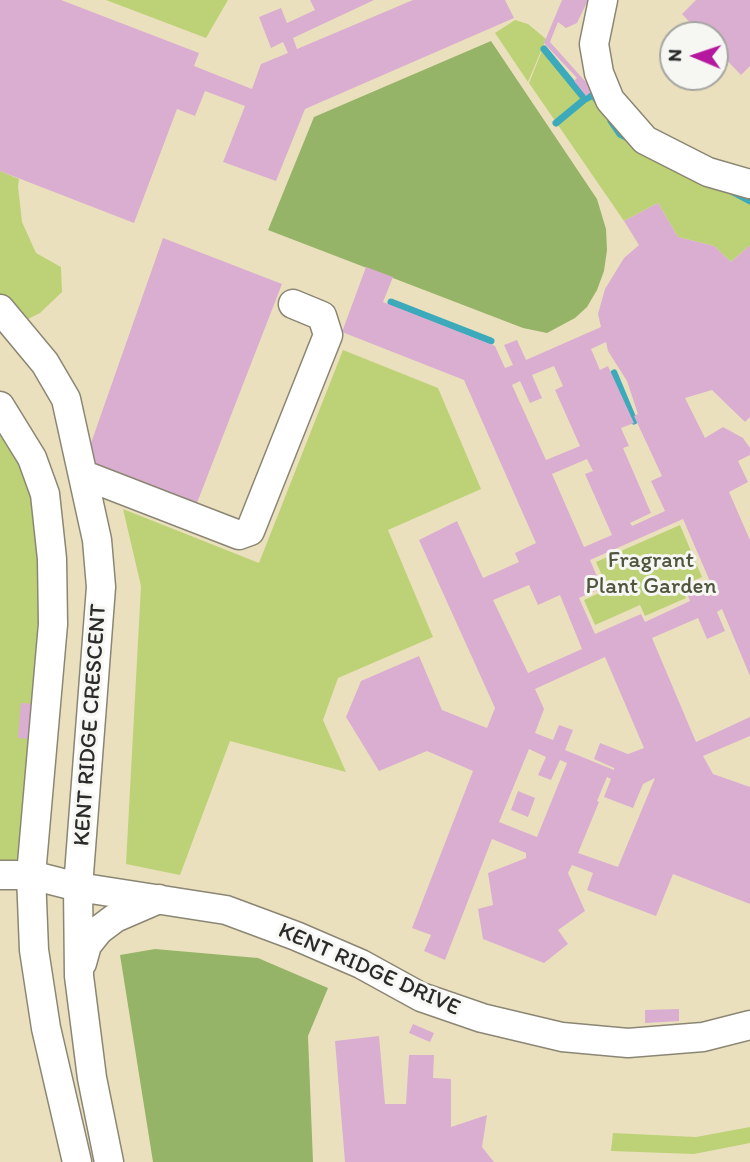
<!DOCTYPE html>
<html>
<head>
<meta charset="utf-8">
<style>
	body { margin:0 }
	#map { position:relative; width:750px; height:1162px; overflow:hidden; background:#ebe0be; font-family:Itim,sans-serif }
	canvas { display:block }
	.north { position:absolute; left:659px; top:21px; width:70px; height:70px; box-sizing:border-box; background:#f6f6f2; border:2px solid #a5a5a2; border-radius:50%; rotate:272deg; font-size:19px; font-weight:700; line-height:28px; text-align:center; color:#2b2b2b }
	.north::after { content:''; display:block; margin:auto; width:24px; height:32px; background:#b5179e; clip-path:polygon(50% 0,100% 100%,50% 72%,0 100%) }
</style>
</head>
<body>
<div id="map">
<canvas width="750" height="1162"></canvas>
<div class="north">N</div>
</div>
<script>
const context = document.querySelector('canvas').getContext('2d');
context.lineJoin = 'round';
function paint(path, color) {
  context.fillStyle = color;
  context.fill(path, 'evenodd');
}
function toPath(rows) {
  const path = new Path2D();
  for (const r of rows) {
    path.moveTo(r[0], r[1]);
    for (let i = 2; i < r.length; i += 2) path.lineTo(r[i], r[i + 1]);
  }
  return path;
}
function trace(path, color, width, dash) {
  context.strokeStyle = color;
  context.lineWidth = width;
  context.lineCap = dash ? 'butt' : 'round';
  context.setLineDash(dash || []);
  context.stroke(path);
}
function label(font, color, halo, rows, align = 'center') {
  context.font = font + ' Itim,sans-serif';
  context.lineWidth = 6;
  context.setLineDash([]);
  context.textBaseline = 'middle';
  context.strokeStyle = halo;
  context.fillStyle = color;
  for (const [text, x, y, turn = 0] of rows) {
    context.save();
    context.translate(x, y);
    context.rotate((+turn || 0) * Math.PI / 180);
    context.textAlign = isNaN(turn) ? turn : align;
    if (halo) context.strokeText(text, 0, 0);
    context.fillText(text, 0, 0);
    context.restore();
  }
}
const green = toPath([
	[106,0,228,0,206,38],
	[515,20,528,24,546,39,528,82,495,33],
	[543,48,587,100,593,95,620,134,750,201,750,245,731,262,714,246,678,237,658,203,624,221,529,83],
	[0,171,19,179,18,186,22,222,36,253,61,267,62,292,40,313,24,321,0,309],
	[343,350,438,388,481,489,388,530,433,637,338,678,323,720,346,772,230,741,180,875,126,864,141,586,123,509,259,563],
	[0,406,45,494,31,875,0,875],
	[680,525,702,577,681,586,686,598,645,616,640,605,595,625,584,600,608,589,596,562],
	[750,1127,750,1143,694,1154,611,1151,613,1133,696,1137]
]);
const forest = toPath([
	[491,41,597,199,606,229,607,250,604,271,597,290,587,307,575,318,547,333,523,328,268,230,314,117],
	[155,949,258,958,328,988,308,1036,313,1162,153,1162,120,955]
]);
const stream = toPath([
	[544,49,585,99,593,95,599,103],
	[611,121,620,134,630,139],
	[556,123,585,99],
	[731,191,750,201],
	[391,302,491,341],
	[614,373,634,421]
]);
const building = toPath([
	[0,0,61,0,199,53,194,66,252,89,261,64,288,53,283,42,271,48,259,17,281,8,287,23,315,10,310,0,374,0,293,38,297,49,413,0,505,0,514,18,305,109,276,181,223,162,245,106,205,91,195,116,177,109,134,223,0,171],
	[562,0,588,0,577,23,566,28,558,22,550,42,593,90,586,96,574,81,577,78,544,43],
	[696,0,750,0,750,66,741,75,715,48,715,35,702,35,682,14],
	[658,203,678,237,714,246,731,262,750,245,750,417,745,422,712,390,685,398,705,438,723,427,743,438,750,448,750,455,738,461,748,482,729,492,750,540,750,676,722,609,717,612,725,631,707,639,698,618,652,638,696,742,750,717,750,736,703,756,713,774,750,787,750,904,673,874,656,916,587,890,593,873,572,865,568,873,585,911,558,930,568,944,544,963,483,939,478,909,493,905,488,873,526,858,526,853,492,839,445,960,424,951,431,935,412,928,473,771,427,751,379,771,346,717,361,681,419,656,442,710,487,728,495,708,419,540,457,521,483,578,519,562,515,553,536,543,464,380,342,332,366,267,393,277,383,302,495,346,505,368,513,365,504,345,517,340,526,360,601,327,598,314,605,289,624,258,639,245,624,221],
	[606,342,608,351,627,381,638,414,634,416,662,476,651,481,665,511,632,526,630,523,651,513,623,448,629,446,621,428,634,423,608,366,600,370,591,349],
	[554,366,563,386,555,390,580,446,546,460,512,385,520,381,530,403,542,398,532,375],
	[587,459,593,471,585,474,612,535,584,547,552,474],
	[683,519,715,593,709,596,703,584,686,591,690,601,645,622,641,614,595,634,579,598,602,588,590,560],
	[529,585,538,605,560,595,582,649,528,673,493,600],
	[605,657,644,748,628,754,600,743,594,759,614,768,614,770,565,750,573,730,559,725,553,740,535,733,544,709,535,689],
	[529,749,546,757,538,775,551,780,560,760,567,763,537,837,499,822],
	[607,777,611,779,604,797,633,808,643,784,655,778,618,867,578,853,599,802,597,801],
	[163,238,282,284,195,508,84,463],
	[21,703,35,704,32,739,18,738],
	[518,791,535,798,528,817,511,810],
	[679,1009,679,1021,645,1023,645,1010],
	[413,1024,434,1033,430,1042,409,1033],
	[379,1036,385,1104,406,1104,409,1055,434,1055,433,1078,451,1079,451,1127,487,1115,482,1147,494,1162,345,1162,335,1041]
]);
const minor = toPath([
	[603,0,594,44,599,73,610,100,645,140,708,172,750,184],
	[0,309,45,363,66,399,97,540,101,587,78,887,79,976,92,1078,109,1162],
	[0,406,32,458,45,494,52,559,53,624,31,875,34,950,46,1028,77,1162],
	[84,475,239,535,250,531,328,335,322,316,293,304],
	[0,875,31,875,78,887,226,910,296,936,361,964,421,997,482,1018,562,1037,628,1043,703,1037,750,1025],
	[82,963,87,945,99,930,115,918,159,899]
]);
const parkNames = [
	["Fragrant",651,561],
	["Plant Garden",651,587]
];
const streetNames = [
	["KENT RIDGE CRESCENT",91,725,-86],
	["KENT RIDGE DRIVE",369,970,24]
];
paint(green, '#bdd276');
paint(forest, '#96b467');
trace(stream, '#3caabb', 7);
paint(building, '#daaed0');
trace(minor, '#8b8674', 31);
trace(minor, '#fff', 28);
label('23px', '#50553e', '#f6f6f2', parkNames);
label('23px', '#2b2b2b', '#f6f6f2', streetNames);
</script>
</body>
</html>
